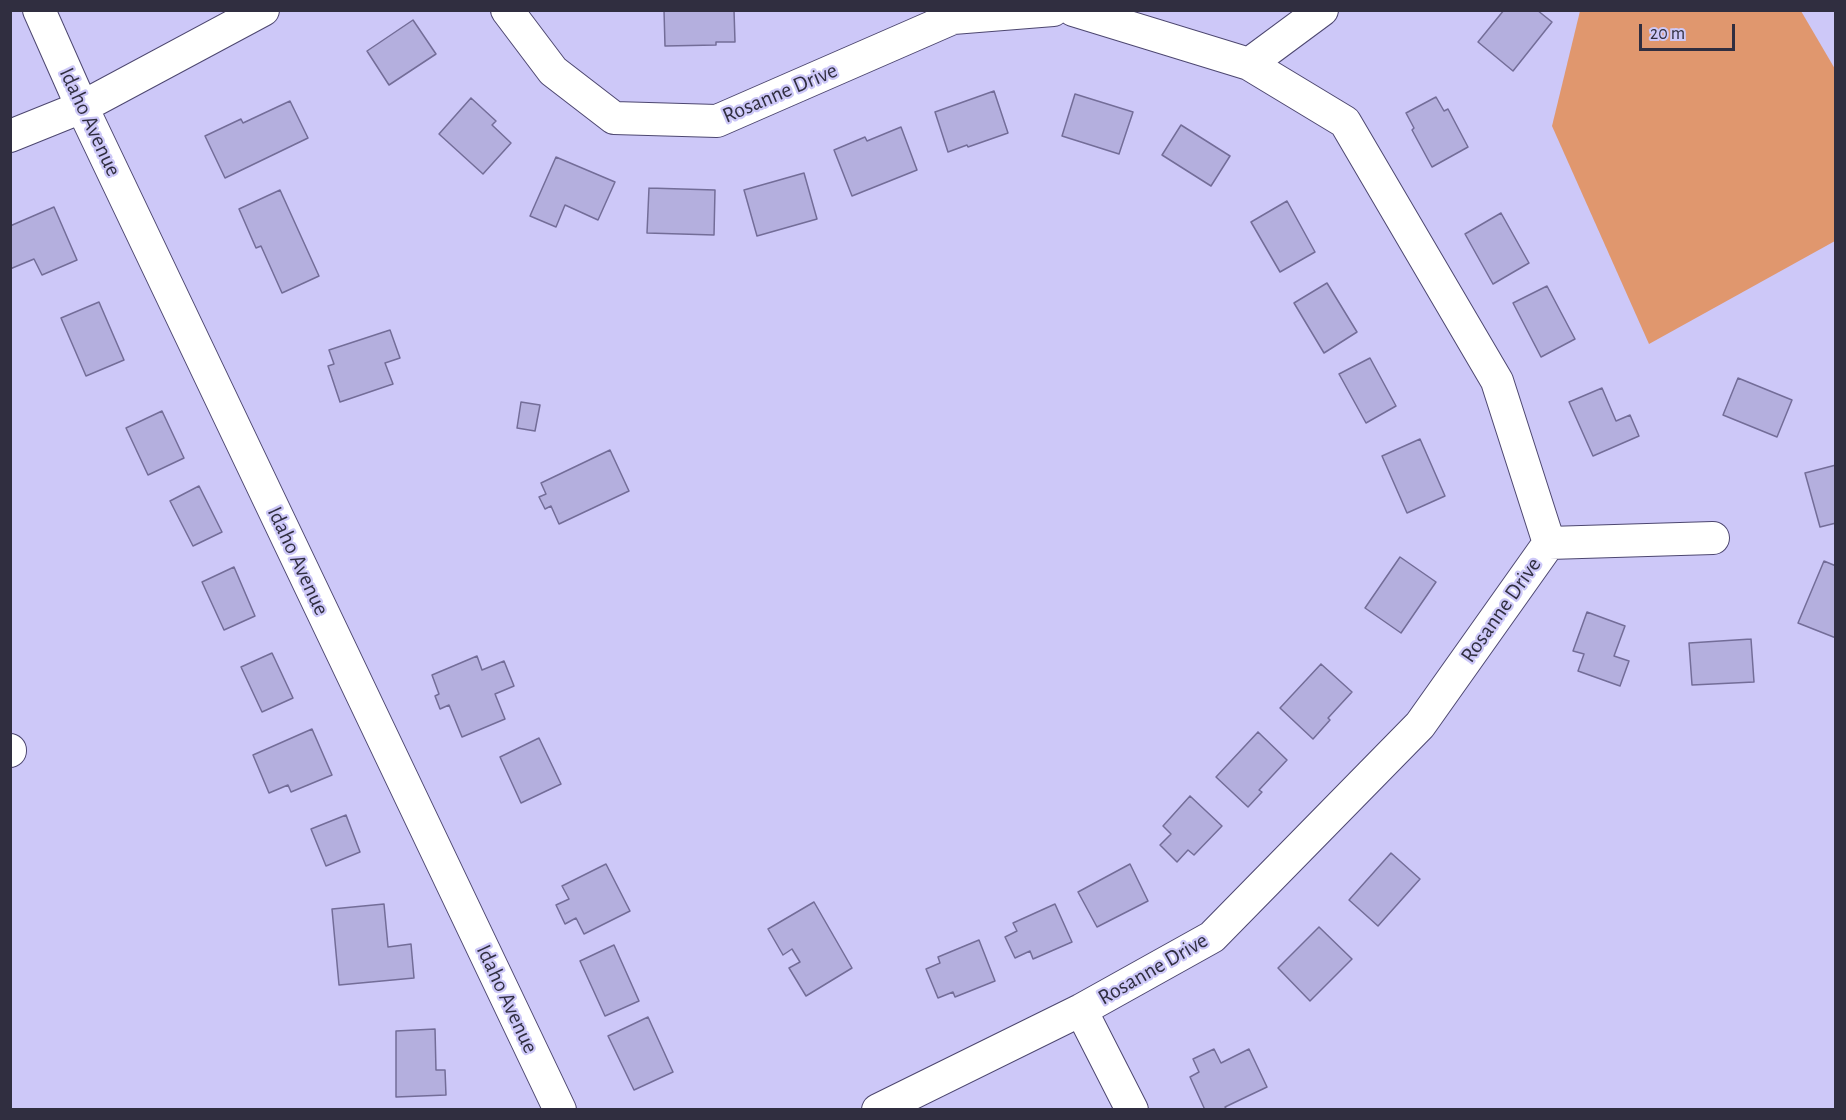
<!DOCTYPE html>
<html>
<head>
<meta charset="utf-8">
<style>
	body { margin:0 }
	#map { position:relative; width:1846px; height:1120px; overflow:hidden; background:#cdc8f8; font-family:"Alegreya Sans",sans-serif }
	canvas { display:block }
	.frame { position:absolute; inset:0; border:12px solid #302e40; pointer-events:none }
	.scale { position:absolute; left:1639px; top:24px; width:96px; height:27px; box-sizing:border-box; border:3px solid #302e40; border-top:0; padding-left:8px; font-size:18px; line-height:21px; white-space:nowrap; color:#302e40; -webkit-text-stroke:4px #cdc8f8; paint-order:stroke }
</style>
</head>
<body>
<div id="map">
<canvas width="1846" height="1120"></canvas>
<div class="frame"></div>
<div class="scale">20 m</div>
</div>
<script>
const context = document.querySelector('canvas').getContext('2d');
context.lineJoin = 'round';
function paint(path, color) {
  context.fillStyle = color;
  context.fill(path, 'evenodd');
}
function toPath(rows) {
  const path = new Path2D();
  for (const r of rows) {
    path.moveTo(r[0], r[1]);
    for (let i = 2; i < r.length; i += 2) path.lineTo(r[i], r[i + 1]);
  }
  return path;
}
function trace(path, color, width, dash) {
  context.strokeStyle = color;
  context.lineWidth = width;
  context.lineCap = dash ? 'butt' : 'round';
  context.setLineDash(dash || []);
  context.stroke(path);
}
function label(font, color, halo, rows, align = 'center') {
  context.font = font + ' "Alegreya Sans",sans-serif';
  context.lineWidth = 4.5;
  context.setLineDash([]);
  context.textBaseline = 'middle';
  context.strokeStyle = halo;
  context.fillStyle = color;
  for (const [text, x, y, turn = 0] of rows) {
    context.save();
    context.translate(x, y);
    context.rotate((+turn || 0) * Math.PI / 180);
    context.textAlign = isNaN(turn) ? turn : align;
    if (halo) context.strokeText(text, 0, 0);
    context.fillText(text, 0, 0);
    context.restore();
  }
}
const green = toPath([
	[1580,11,1801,11,1835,69,1835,241,1649,344,1552,126]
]);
const building = toPath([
	[664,10,734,10,735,42,716,42,716,45,665,46,664,10],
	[1504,10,1537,10,1552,22,1513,71,1478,42,1504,10],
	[413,20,436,54,389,85,367,51,413,20],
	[994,91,1008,133,968,147,967,145,948,152,935,112,994,91],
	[1075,94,1133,112,1119,154,1062,136,1075,94],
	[1436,97,1444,111,1448,109,1468,147,1432,167,1412,130,1414,128,1406,113,1436,97],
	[471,98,496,121,492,125,511,143,483,174,439,134,471,98],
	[290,101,308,138,225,178,205,136,241,119,243,123,290,101],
	[1181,125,1230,156,1211,186,1162,155,1181,125],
	[901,127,917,170,852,196,834,150,865,137,867,141,901,127],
	[556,157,615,182,598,220,565,205,556,227,530,216,556,157],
	[804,173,817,219,757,236,744,190,804,173],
	[649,188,715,190,714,235,647,233,649,188],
	[280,190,319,276,282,293,261,246,256,248,239,209,280,190],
	[1287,201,1315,252,1280,272,1251,222,1287,201],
	[54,207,77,260,42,275,34,259,10,269,10,226,54,207],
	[1501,213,1529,263,1493,284,1465,234,1501,213],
	[1327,283,1357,332,1324,353,1294,303,1327,283],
	[1547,286,1575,339,1541,357,1513,303,1547,286],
	[99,302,124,360,86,376,61,318,99,302],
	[390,330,400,358,385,363,393,384,340,402,328,366,334,364,329,350,390,330],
	[1370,358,1396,406,1366,423,1339,374,1370,358],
	[1738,378,1792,400,1777,437,1723,415,1738,378],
	[1602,388,1616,421,1630,415,1639,436,1593,456,1569,402,1602,388],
	[521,402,540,405,535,431,517,428,521,402],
	[162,411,184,458,148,475,126,428,162,411],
	[1420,439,1445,496,1407,513,1382,456,1420,439],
	[610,450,629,491,559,524,551,506,545,509,539,497,546,494,541,483,610,450],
	[1836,465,1836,523,1820,527,1805,473,1836,465],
	[199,486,222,532,193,546,170,501,199,486],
	[1400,557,1436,582,1401,633,1365,608,1400,557],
	[1824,561,1836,566,1836,638,1798,623,1824,561],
	[234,567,255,616,224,630,202,582,234,567],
	[1587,612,1625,626,1614,656,1629,661,1620,686,1578,671,1584,654,1573,651,1587,612],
	[1751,639,1754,682,1692,685,1689,643,1751,639],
	[272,653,293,698,262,712,241,667,272,653],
	[477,656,482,670,504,661,514,686,495,694,505,719,462,737,449,705,440,709,435,696,439,694,432,675,477,656],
	[1321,664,1352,692,1328,718,1330,720,1313,739,1280,708,1321,664],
	[312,729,332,775,291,792,288,785,269,793,253,755,312,729],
	[1258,732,1287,760,1259,790,1262,792,1248,807,1216,777,1258,732],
	[539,738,561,784,521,803,500,757,539,738],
	[1190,796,1222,826,1194,855,1188,850,1177,862,1160,845,1171,834,1163,826,1190,796],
	[346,815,360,852,326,866,311,829,346,815],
	[1391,853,1420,879,1378,926,1349,900,1391,853],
	[606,864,630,911,584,934,576,918,565,924,556,905,569,899,562,886,606,864],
	[1130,864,1148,901,1097,927,1078,892,1130,864],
	[814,902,852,968,806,996,789,968,800,962,792,949,783,955,768,929,814,902],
	[384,904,388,947,411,944,414,978,339,985,332,909,384,904],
	[1055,904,1072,942,1033,959,1030,951,1015,958,1005,937,1017,931,1013,923,1055,904],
	[1319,927,1352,959,1310,1001,1278,968,1319,927],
	[979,940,995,981,955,997,953,992,938,998,926,969,940,963,938,957,979,940],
	[614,945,639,1001,605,1016,580,961,614,945],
	[648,1017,673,1072,634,1090,608,1036,648,1017],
	[435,1029,436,1070,445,1070,446,1095,396,1097,396,1031,435,1029],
	[1214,1049,1221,1063,1249,1049,1267,1087,1225,1107,1227,1110,1205,1110,1190,1077,1199,1072,1193,1059,1214,1049]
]);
const minor = toPath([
	[39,10,82,107,560,1110],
	[507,10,553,71,614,118,717,121,953,18,1053,10],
	[1249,64,1322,10],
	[10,136,82,107,263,10],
	[1549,543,1713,538],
	[10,750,10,751],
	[1081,1010,1132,1110],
	[878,1110,1081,1010,1212,937,1420,725,1549,543,1497,381,1345,122,1249,64,1073,10]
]);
const streetNames = [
	["Rosanne Drive",780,93,-23],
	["Idaho Avenue",90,122,65],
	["Idaho Avenue",298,561,65],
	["Rosanne Drive",1501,610,-55],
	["Rosanne Drive",1153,969,-30],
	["Idaho Avenue",507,999,65]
];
paint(green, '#e0976e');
paint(building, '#b4afde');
trace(building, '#736d98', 1.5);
trace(minor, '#4d4770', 34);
trace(minor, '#fff', 32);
label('22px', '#302e40', '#cdc8f8', streetNames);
</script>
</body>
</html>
